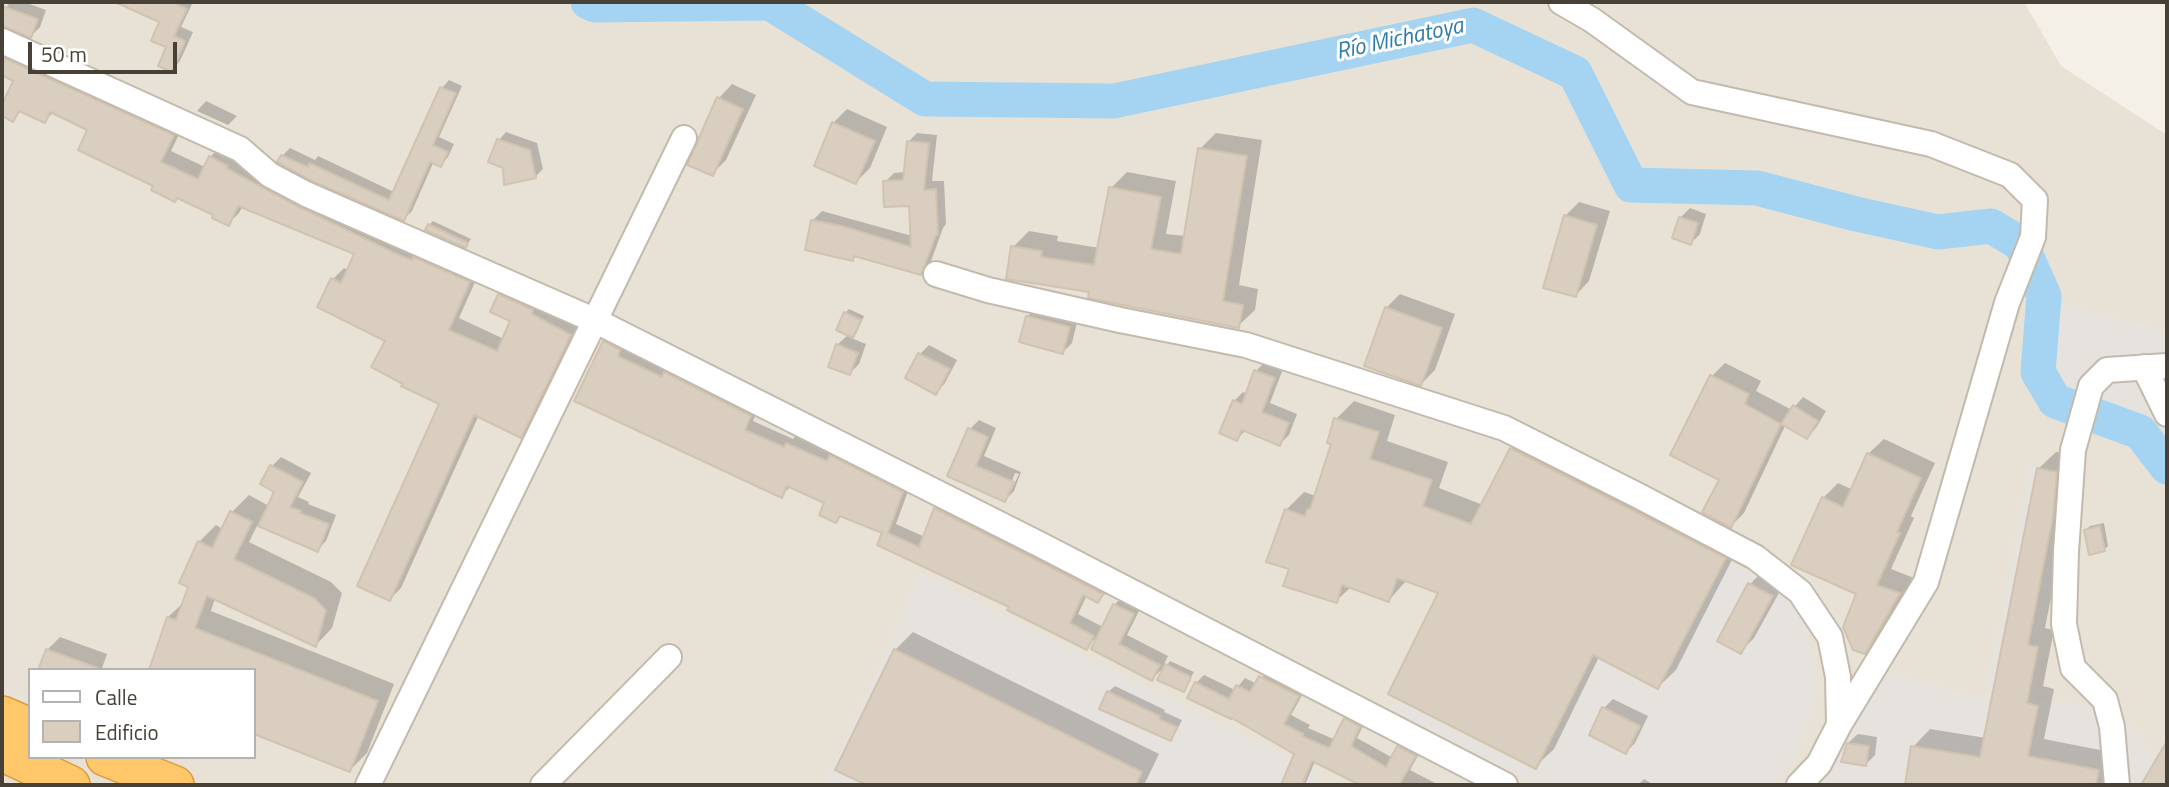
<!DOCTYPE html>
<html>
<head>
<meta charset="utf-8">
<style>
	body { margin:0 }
	#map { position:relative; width:2169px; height:787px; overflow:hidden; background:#f4f0e8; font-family:"Titillium Web",sans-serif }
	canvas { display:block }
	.frame { position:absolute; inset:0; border:4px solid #474037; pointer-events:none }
	.legend { position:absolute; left:28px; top:668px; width:228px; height:91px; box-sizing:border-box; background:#fff; border:2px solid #b5b3af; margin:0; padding:9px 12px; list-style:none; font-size:21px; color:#474037 }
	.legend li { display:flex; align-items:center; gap:14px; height:35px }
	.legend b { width:35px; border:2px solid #b5b3af }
	.scale { position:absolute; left:28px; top:42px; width:149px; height:32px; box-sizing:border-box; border:4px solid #474037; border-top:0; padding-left:9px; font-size:21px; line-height:24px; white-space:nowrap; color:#474037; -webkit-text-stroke:5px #fff; paint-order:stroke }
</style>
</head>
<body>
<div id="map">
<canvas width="2169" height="787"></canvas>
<div class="frame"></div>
<ul class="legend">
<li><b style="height:9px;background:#fff"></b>Calle</li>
<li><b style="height:19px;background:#d9cec0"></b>Edificio</li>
</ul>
<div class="scale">50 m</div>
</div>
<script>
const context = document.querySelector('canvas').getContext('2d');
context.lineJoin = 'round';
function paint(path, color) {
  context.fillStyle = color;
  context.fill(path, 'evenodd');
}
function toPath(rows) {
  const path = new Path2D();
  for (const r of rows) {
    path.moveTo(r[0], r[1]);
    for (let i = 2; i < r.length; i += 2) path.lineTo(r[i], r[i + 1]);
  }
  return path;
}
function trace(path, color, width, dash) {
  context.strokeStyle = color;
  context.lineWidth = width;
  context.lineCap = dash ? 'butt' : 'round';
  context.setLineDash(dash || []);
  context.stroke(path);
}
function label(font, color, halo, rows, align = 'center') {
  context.font = font + ' "Titillium Web",sans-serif';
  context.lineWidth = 6;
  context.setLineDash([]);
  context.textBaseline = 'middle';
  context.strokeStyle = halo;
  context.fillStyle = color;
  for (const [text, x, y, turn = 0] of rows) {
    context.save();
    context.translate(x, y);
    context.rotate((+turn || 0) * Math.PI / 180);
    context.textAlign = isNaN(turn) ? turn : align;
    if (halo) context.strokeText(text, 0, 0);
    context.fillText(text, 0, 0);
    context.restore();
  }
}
const residential = toPath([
	[2,2,2024,2,2061,66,2167,135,2167,785,2,785],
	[30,670,254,670,254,757,30,757]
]);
const industrial = toPath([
	[2051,303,2167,331,2167,443,2139,416,2054,388],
	[1512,452,1784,591,1807,625,1818,689,1792,762,1771,785,1538,785,1389,710],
	[2030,466,2068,475,2034,699,2117,709,2160,763,2146,785,1808,785,1822,769,1886,673,1985,700],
	[921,573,1319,774,1314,785,825,785]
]);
const shadow = toPath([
	[10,2,24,2,46,10,40,27,31,36,9,26,2,25,2,14],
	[125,2,193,2,181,27,193,32,180,61,172,70,161,22,124,4],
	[17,48,184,124,171,151,205,167,210,157,221,146,480,271,459,318,504,339,512,320,500,295,511,284,581,324,531,425,520,436,479,415,401,588,390,599,441,403,333,279,344,268,349,271,356,254,243,206,239,213,228,224,215,214,155,185,89,129,54,112,44,121,22,110,13,120,2,114,2,109,16,80,2,73,2,68,6,59],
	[449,80,462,86,439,137,454,144,448,157,441,165,434,161,412,211,404,219,282,156,290,148,315,160,318,156,394,192,442,88],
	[732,84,756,95,726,160,712,174,690,164,719,98],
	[206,101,237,116,228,125,197,111],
	[847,109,887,127,870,168,856,182,833,123],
	[506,132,537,143,543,169,535,177,504,167,499,140],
	[917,133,937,135,932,181,944,181,946,224,943,228,930,264,921,273,857,255,853,259,813,220,822,211,912,236,911,204,885,182,894,173,905,172,908,142],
	[1216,133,1262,140,1239,285,1258,289,1255,310,1238,326,1091,291,1013,247,1029,231,1058,236,1057,241,1100,248,1111,188,1127,172,1176,181,1166,234,1186,236,1200,149],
	[1579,202,1610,211,1589,281,1576,295,1565,216],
	[1690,208,1706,214,1700,234,1691,243,1680,218],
	[433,221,471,239,469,242,465,246,429,225],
	[1400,294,1455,314,1435,370,1421,384,1386,308],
	[1037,307,1078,318,1072,343,1063,352,1028,316],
	[849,309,864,316,857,332,851,338,866,344,859,364,850,373,837,345,849,334,845,313],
	[614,333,759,406,753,421,793,439,796,435,911,483,896,524,925,537,935,509,944,500,1107,592,1098,601,1087,595,1078,614,1103,627,1114,605,1124,596,1142,605,1127,635,1168,656,1162,669,1152,679,1098,636,1086,648,885,532,842,515,836,521,827,502,790,487,781,496,576,400,605,342],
	[929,345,957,360,945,383,936,393,920,354],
	[1265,362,1283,369,1270,403,1297,414,1289,435,1280,444,1246,430,1237,439,1234,401,1243,392,1248,394,1256,371],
	[1725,363,1761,381,1756,391,1792,410,1803,397,1826,411,1816,428,1807,437,1786,424,1744,513,1731,526,1721,479,1712,376],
	[1354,401,1395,415,1387,441,1448,462,1439,488,1483,505,1511,449,1529,431,1742,540,1676,670,1658,687,1599,657,1554,749,1536,766,1440,592,1407,580,1389,600,1351,587,1336,601,1291,568,1286,510,1304,492,1316,496,1333,443,1336,419],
	[979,420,996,428,984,456,1021,472,1014,491,1005,500,949,475,970,429],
	[1015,473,1019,474,1011,491,1008,491],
	[1884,439,1935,463,1911,516,1914,518,1891,569,1914,578,1880,637,1864,652,1858,593,1823,498,1838,483,1853,490,1868,454],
	[2056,452,2073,455,2070,499,2045,628,2054,630,2043,686,2054,689,2044,739,2115,753,2109,785,1907,785,1913,747,1930,729,1986,738,2038,469],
	[281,457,311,473,298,497,309,502,308,504,336,515,326,541,317,550,258,524,249,542,331,582,342,593,332,628,316,645,215,598,211,611,394,684,367,753,350,770,254,732,254,670,168,617,184,602,190,586,199,542,216,525,223,529,232,512,249,495,269,506,276,491,272,466],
	[2104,523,2108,546,2104,550,2086,530,2090,526],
	[1764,570,1785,582,1754,638,1740,652,1750,584],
	[913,632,1159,754,1144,785,871,785,837,769,895,650],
	[60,637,107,654,102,668,107,670,40,670,47,650],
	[1170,661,1194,672,1183,690,1166,666],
	[1269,669,1306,688,1291,715,1310,725,1308,728,1336,740,1346,720,1354,711,1367,718,1357,738,1393,758,1407,739,1423,747,1410,770,1439,785,1364,785,1315,761,1305,785,1283,785,1297,753,1196,683,1204,675,1235,690,1245,678,1257,684],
	[1115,686,1165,710,1164,712,1182,720,1176,732,1170,739,1108,692],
	[1613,699,1648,716,1635,743,1626,752,1591,734,1604,708],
	[1858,734,1877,737,1875,755,1866,764,1848,743],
	[1644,779,1654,785,1638,785]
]);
const river = toPath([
	[588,2,595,5,770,3,925,99,1114,101,1473,25,1575,73,1631,185,1757,188,1856,214,1938,232,1991,226,2021,244,2044,296,2038,372,2055,401,2140,432,2167,467]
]);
const building = toPath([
	[115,2,172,2,187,9,174,36,185,41,172,72,158,66,166,47,151,41,159,22,115,2],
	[2,6,38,19,31,38,2,26,2,6],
	[4,58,174,135,161,162,198,179,209,156,228,166,226,168,299,207,399,255,412,260,413,257,470,282,449,330,497,351,510,321,490,312,498,294,533,310,532,314,571,335,521,438,474,415,390,601,357,586,439,404,401,386,403,384,371,367,385,341,317,307,331,278,341,283,354,254,238,206,229,226,212,218,213,215,177,198,175,202,151,190,153,186,78,150,87,130,50,112,45,123,19,111,13,122,2,116,2,105,13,81,2,75,4,58],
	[440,87,456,93,433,145,448,152,441,167,430,162,404,221,312,181,277,162,281,155,308,167,309,163,389,200,440,87],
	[717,97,743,109,713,176,687,165,717,97],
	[832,122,875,141,856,184,814,166,832,122],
	[497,139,530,150,536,178,504,185,503,168,488,162,497,139],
	[907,141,929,143,924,190,936,189,938,235,936,235,921,275,854,256,853,261,805,250,811,220,842,226,911,247,909,206,884,207,883,181,903,180,907,141],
	[1198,148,1247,156,1223,301,1243,305,1239,328,1088,298,1089,292,1006,279,1011,246,1042,251,1041,257,1094,265,1109,187,1161,197,1151,249,1181,254,1198,148],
	[1564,215,1597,225,1576,297,1543,288,1564,215],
	[1679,217,1698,223,1691,245,1672,238,1679,217],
	[428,224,468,243,466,248,425,230,428,224],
	[1385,307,1442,328,1421,386,1364,366,1385,307],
	[844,312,861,320,853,338,836,330,844,312],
	[1026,316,1070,327,1063,354,1019,342,1026,316],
	[603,341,620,350,618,356,662,377,664,372,751,416,745,430,784,447,786,443,827,461,830,455,903,492,888,533,919,547,934,508,1103,594,1098,603,1083,595,1070,623,1094,636,1087,650,1007,610,1009,607,877,545,882,533,840,516,836,523,819,515,824,503,787,486,782,498,574,401,603,341],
	[836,344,858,353,850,375,828,367,836,344],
	[918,353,950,369,936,395,905,378,918,353],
	[1254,370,1275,378,1262,412,1289,423,1280,446,1242,430,1237,441,1219,433,1233,400,1242,404,1254,370],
	[1710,375,1749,394,1745,404,1781,424,1731,528,1702,512,1719,480,1670,455,1710,375],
	[1793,405,1818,421,1807,439,1781,424,1793,405],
	[1334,418,1379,432,1370,459,1432,480,1423,506,1471,524,1510,448,1726,558,1658,689,1593,655,1536,769,1388,694,1438,593,1397,578,1389,602,1342,585,1337,603,1283,586,1289,569,1266,562,1285,509,1305,516,1307,509,1310,509,1331,444,1327,443,1334,418],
	[968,428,988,437,976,466,1014,482,1005,502,947,476,968,428],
	[1867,453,1921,478,1897,532,1900,533,1877,585,1900,593,1865,654,1853,650,1843,627,1856,594,1791,565,1822,497,1843,507,1867,453],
	[270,465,303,482,290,507,301,511,300,513,329,524,318,552,258,526,274,492,260,484,270,465],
	[2037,468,2057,472,2053,517,2028,645,2038,647,2027,703,2038,706,2028,756,2099,770,2096,785,1905,785,1911,746,1980,757,2037,468],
	[230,511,252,522,234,559,314,598,326,610,316,647,207,596,195,628,378,701,350,772,254,734,254,670,149,670,167,617,176,620,188,587,179,583,198,541,212,548,230,511],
	[2100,526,2105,551,2089,555,2084,530,2100,526],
	[1748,583,1773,596,1741,654,1717,641,1748,583],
	[1113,604,1134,614,1119,644,1160,665,1152,681,1091,649,1113,604],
	[46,649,98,668,98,670,38,670,46,649],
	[894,649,1142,772,1136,785,867,785,835,770,894,649],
	[1165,664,1191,677,1184,692,1157,680,1165,664],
	[1259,676,1299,696,1284,724,1303,734,1302,736,1329,748,1344,718,1360,727,1351,746,1386,767,1397,746,1416,756,1399,785,1360,785,1312,761,1302,785,1281,785,1294,754,1232,718,1231,719,1187,698,1195,682,1229,699,1236,685,1250,692,1259,676],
	[1107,691,1160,716,1159,719,1177,727,1171,741,1099,709,1107,691],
	[1602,707,1640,726,1626,754,1589,735,1602,707],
	[2167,741,2167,785,2141,785,2167,741],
	[1847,743,1869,746,1866,766,1841,762,1847,743]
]);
const minor = toPath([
	[1561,2,1592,20,1692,92,1931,144,2010,175,2035,200,2033,237,2007,303,1926,582,1839,725,1819,764,1799,785],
	[2,41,240,149,270,175,306,194,596,321,1041,545,1505,785],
	[936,274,988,290,1120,320,1246,345,1504,428,1637,495,1755,557,1800,592,1830,637,1838,677,1839,724],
	[2144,367,2167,414],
	[368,785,684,138],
	[543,785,669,657],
	[2117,785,2112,727,2105,700,2073,668,2064,624,2066,552,2073,450,2091,386,2107,370,2167,366]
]);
const highway = toPath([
	[2,715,30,727],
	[2,752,71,785],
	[105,757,175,785]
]);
const waterNames = [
	["Río Michatoya",1400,40,-12]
];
paint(residential, '#e8e2d6');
paint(industrial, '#e6e2dd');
paint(shadow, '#0003');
trace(river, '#a4d4f1', 35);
paint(building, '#d9cec0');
trace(building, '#d1c3b0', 2);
trace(minor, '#c3baad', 28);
trace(highway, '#de9b38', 40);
trace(minor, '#fff', 24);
trace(highway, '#fec769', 37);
label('italic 23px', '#2e7bac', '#fff', waterNames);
</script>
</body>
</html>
